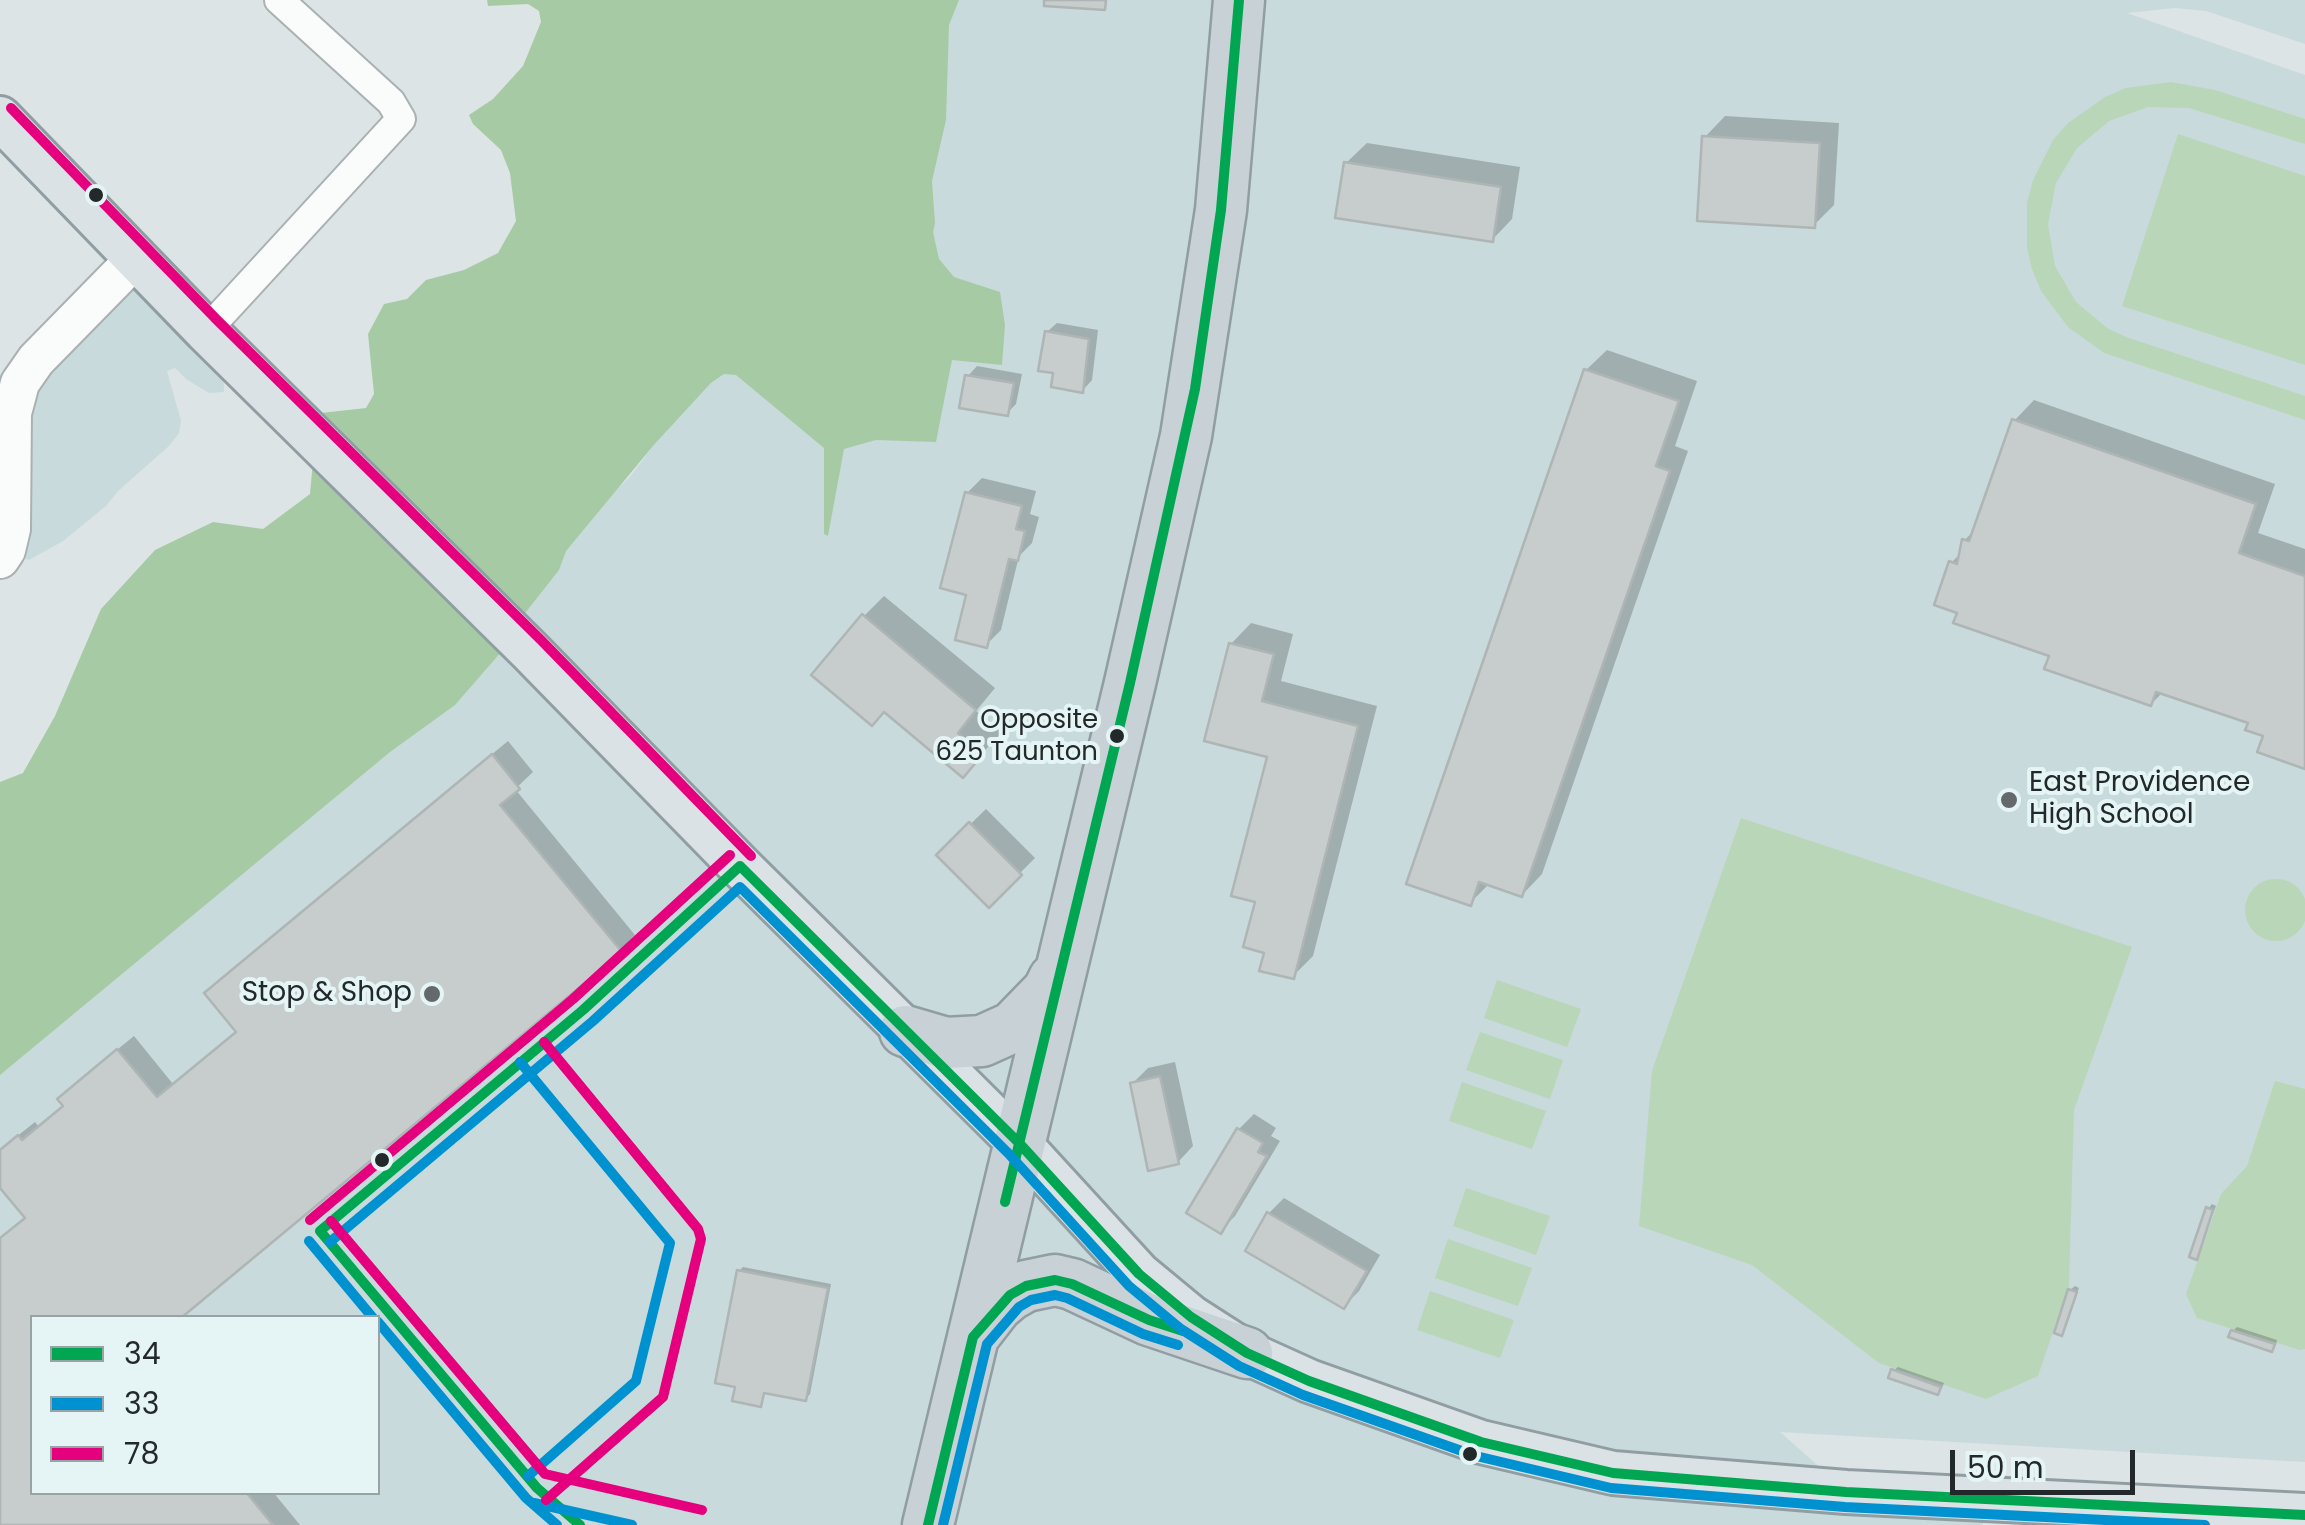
<!DOCTYPE html>
<html>
<head>
<meta charset="utf-8">
<style>
	body { margin:0 }
	#map { position:relative; width:2305px; height:1525px; overflow:hidden; background:#dce4e5; font-family:Poppins,sans-serif }
	canvas { display:block }
	.legend { position:absolute; left:30px; top:1315px; width:350px; height:180px; box-sizing:border-box; background:#e5f5f6; border:2px solid #97a3a4; margin:0; padding:12px 18px; list-style:none; font-size:30px; color:#23292a }
	.legend li { display:flex; align-items:center; gap:20px; height:50px }
	.legend b { width:50px; border:2px solid #97a3a4 }
	.scale { position:absolute; left:1950px; top:1450px; width:185px; height:45px; box-sizing:border-box; border:5px solid #23292a; border-top:0; padding-left:12px; font-size:30px; line-height:35px; white-space:nowrap; color:#23292a; -webkit-text-stroke:8px #e5f5f6; paint-order:stroke }
</style>
</head>
<body>
<div id="map">
<canvas width="2305" height="1525"></canvas>
<ul class="legend">
<li><b style="height:12px;background:#00a651"></b>34</li>
<li><b style="height:12px;background:#0092d0"></b>33</li>
<li><b style="height:12px;background:#e5007d"></b>78</li>
</ul>
<div class="scale">50 m</div>
</div>
<script>
const context = document.querySelector('canvas').getContext('2d');
context.lineJoin = 'round';
function paint(path, color) {
  context.fillStyle = color;
  context.fill(path, 'evenodd');
}
function toPath(rows) {
  const path = new Path2D();
  for (const r of rows) {
    if (r.length === 3) {
      path.moveTo(r[0] + r[2], r[1]);
      path.arc(r[0], r[1], r[2], 0, 2 * Math.PI);
      continue;
    }
    path.moveTo(r[0], r[1]);
    for (let i = 2; i < r.length; i += 2) path.lineTo(r[i], r[i + 1]);
  }
  return path;
}
function trace(path, color, width, dash) {
  context.strokeStyle = color;
  context.lineWidth = width;
  context.lineCap = dash ? 'butt' : 'round';
  context.setLineDash(dash || []);
  context.stroke(path);
}
function label(font, color, halo, rows, align = 'center') {
  context.font = font + ' Poppins,sans-serif';
  context.lineWidth = 8;
  context.setLineDash([]);
  context.textBaseline = 'middle';
  context.strokeStyle = halo;
  context.fillStyle = color;
  for (const [text, x, y, turn = 0] of rows) {
    context.save();
    context.translate(x, y);
    context.rotate((+turn || 0) * Math.PI / 180);
    context.textAlign = isNaN(turn) ? turn : align;
    if (halo) context.strokeText(text, 0, 0);
    context.fillText(text, 0, 0);
    context.restore();
  }
}
const built = toPath([
	[897,0,2305,0,2305,44,2206,11,2175,8,2127,13,2305,75,2305,1462,1780,1432,1832,1478,1984,1489,1983,1525,0,1525,0,1053,630,477,653,446,711,383,724,374],
	[32,1318,378,1318,378,1492,32,1492],
	[143,265,223,369,224,392,209,393,186,379,175,368,167,371,181,421,179,433,169,446,118,491,106,506,63,541,29,560,12,554,0,568,0,374,35,373]
]);
const green = toPath([
	[2171,82,2215,90,2305,119,2305,144,2189,108,2148,107,2109,121,2077,148,2056,183,2048,224,2055,266,2076,302,2107,328,2126,337,2305,396,2305,420,2104,353,2068,327,2041,291,2032,269,2027,248,2027,203,2033,180,2053,140,2068,123,2105,97,2126,88],
	[2178,134,2305,176,2305,365,2122,306],
	[1741,818,2132,947,2074,1110,2069,1285,2038,1376,1986,1399,1879,1363,1752,1265,1639,1226,1652,1071],
	[2276,910,31],
	[1497,980,1581,1009,1567,1047,1484,1018],
	[1480,1032,1563,1060,1550,1099,1466,1070],
	[2275,1081,2305,1089,2305,1349,2300,1350,2197,1318,2186,1294,2221,1194,2247,1166],
	[1462,1082,1546,1111,1532,1149,1449,1121],
	[1466,1188,1550,1216,1536,1255,1453,1226],
	[1448,1239,1532,1268,1518,1306,1435,1278],
	[1430,1291,1514,1320,1500,1358,1417,1330]
]);
const forest = toPath([
	[487,0,959,0,949,25,946,120,932,181,935,223,933,232,939,259,954,277,1000,292,1005,325,1002,365,952,360,936,442,876,440,844,449,828,536,824,534,824,448,736,375,724,374,711,383,653,446,566,551,559,570,511,631,502,651,455,705,390,752,0,1075,0,782,23,773,55,716,101,609,155,550,213,522,263,529,310,494,314,450,312,414,366,408,374,394,368,334,384,304,407,299,426,280,464,270,498,253,516,221,510,173,501,150,473,124,469,115,493,99,523,66,541,22,539,11,528,4,488,6]
]);
const shadow = toPath([
	[1725,116,1839,123,1834,205,1814,225,1705,137],
	[1367,143,1520,167,1512,219,1492,240,1346,163],
	[1057,323,1098,330,1092,380,1083,390,1047,332],
	[1607,350,1697,381,1675,446,1688,451,1542,874,1522,895,1490,883,1470,903,1586,370],
	[977,366,1022,374,1016,404,1007,413,968,376],
	[2034,400,2275,484,2258,533,2305,549,2305,766,2251,722,2163,692,2151,704,1960,611,1951,563,1962,552,1965,540,1976,528,2014,421],
	[982,478,1036,491,1030,514,1039,517,1032,543,1019,556,1001,630,986,645,969,593,967,493],
	[884,596,995,688,976,711,1002,732,963,774,864,616],
	[1251,623,1293,634,1281,681,1377,706,1313,956,1293,976,1267,951,1258,900,1270,756,1231,644],
	[508,741,533,772,515,789,635,935,620,950,32,1318,32,1492,273,1492,300,1525,0,1525,0,1239,27,1216,0,1184,0,1150,35,1122,39,1127,65,1105,75,1084,134,1036,173,1084,238,1030,222,978],
	[986,809,1035,858,989,904,939,855],
	[1175,1062,1193,1146,1178,1162,1132,1084,1148,1068],
	[1254,1114,1276,1128,1271,1136,1280,1141,1235,1216,1220,1231,1239,1129],
	[1284,1198,1380,1255,1359,1291,1344,1306,1269,1213],
	[2212,1204,2216,1206,2196,1257,2208,1209],
	[743,1267,831,1284,810,1394,806,1398,766,1391,761,1404,739,1271],
	[2075,1286,2079,1288,2061,1333,2070,1290],
	[2237,1327,2277,1340,2276,1345,2272,1349,2233,1331],
	[1898,1367,1944,1383,1942,1388,1938,1392,1893,1371]
]);
const building = toPath([
	[1044,0,1106,0,1105,10,1044,6,1044,0],
	[1702,136,1820,143,1815,228,1697,221,1702,136],
	[1344,162,1501,187,1493,242,1335,218,1344,162],
	[1045,331,1089,339,1083,393,1051,387,1053,373,1038,371,1045,331],
	[1584,369,1679,401,1656,466,1670,471,1522,897,1479,882,1471,906,1406,884,1584,369],
	[965,375,1014,383,1008,416,959,408,965,375],
	[2012,419,2256,504,2239,553,2305,576,2305,769,2257,752,2263,736,2245,730,2248,723,2156,692,2151,706,2044,669,2049,656,1953,623,1957,613,1934,605,1949,561,1957,564,1962,539,1969,541,2012,419],
	[965,492,1022,506,1016,529,1025,531,1018,561,1009,559,987,648,955,640,966,595,940,588,965,492],
	[862,614,976,710,958,733,983,754,963,778,884,712,872,726,811,675,862,614],
	[1229,643,1274,654,1262,701,1358,726,1294,979,1259,971,1264,953,1243,947,1255,902,1231,896,1267,757,1204,741,1229,643],
	[492,754,520,789,500,805,622,952,181,1318,32,1318,32,1492,246,1492,273,1525,0,1525,0,1238,25,1218,0,1188,0,1150,18,1135,22,1140,63,1106,57,1099,117,1049,157,1097,236,1032,204,993,492,754],
	[969,822,1022,875,989,908,936,855,969,822],
	[1160,1076,1179,1164,1148,1171,1130,1083,1160,1076],
	[1237,1128,1263,1143,1258,1152,1267,1156,1221,1234,1186,1213,1237,1128],
	[2206,1207,2213,1210,2197,1260,2189,1257,2206,1207],
	[1267,1212,1367,1271,1344,1309,1245,1251,1267,1212],
	[737,1270,828,1288,806,1401,764,1393,761,1407,732,1401,735,1387,715,1383,737,1270],
	[2068,1289,2077,1292,2062,1336,2054,1333,2068,1289],
	[2231,1330,2275,1344,2272,1352,2228,1337,2231,1330],
	[1891,1369,1941,1387,1938,1395,1888,1378,1891,1369]
]);
const street = toPath([
	[206,331,401,119,391,102,279,0]
]);
const secondary = toPath([
	[0,559,6,550,11,529,12,413,20,383,36,360,135,259]
]);
const primary = toPath([
	[0,118,206,331,530,651,740,866,1019,1143,1139,1274,1191,1317,1247,1353,1309,1381,1481,1442,1613,1473,1846,1492,2305,1515]
]);
const highway = toPath([
	[905,1031,946,1043,982,1041,1013,1027,1048,991,1054,979],
	[973,1337,997,1306,1010,1295,1026,1286,1055,1280,1072,1284,1149,1320,1247,1353],
	[928,1525,1130,683,1186,436,1221,210,1239,0]
]);
const bus1 = toPath([
	[740,866,1019,1143,1139,1274,1191,1317,1247,1353,1309,1381,1481,1442,1613,1473,1846,1492,2305,1515],
	[1005,1202,1130,683,1195,389,1221,210,1239,0],
	[320,1231,583,1010,740,866],
	[320,1231,537,1488,580,1525],
	[928,1525,973,1337,1010,1295,1026,1286,1055,1280,1072,1284,1149,1320,1183,1331]
]);
const bus2 = toPath([
	[520,1062,670,1243,636,1381,528,1476],
	[309,1241,373,1318],
	[330,1242,593,1021,740,887,1008,1153,1129,1286,1181,1329,1239,1366,1303,1395,1476,1456,1611,1488,1845,1507,2205,1525],
	[378,1322,526,1498,557,1525],
	[534,1503,632,1525],
	[943,1525,987,1344,1019,1307,1031,1300,1055,1295,1067,1298,1143,1334,1178,1345]
]);
const bus3 = toPath([
	[11,108,217,320,541,640,751,856],
	[544,1042,698,1229,701,1239,663,1397,546,1500],
	[310,1220,573,999,730,855],
	[331,1221,545,1474,702,1510]
]);
const markers = [
	[96,195,9,"#23292a"],
	[1117,736,9,"#23292a"],
	[2009,800,10,"#646a6b"],
	[432,994,10,"#646a6b"],
	[382,1160,9,"#23292a"],
	[1470,1454,9,"#23292a"]
];
const busNames = [
	["Opposite",1098,721],
	["625 Taunton",1098,753]
];
const poiNames = [
	["East Providence",2029,784],
	["High School",2029,816],
	["Stop & Shop",412,994,"right"]
];
paint(built, '#c8dadc');
paint(green, '#b9d6b9');
paint(forest, '#a6cba4');
paint(shadow, '#0003');
paint(building, '#c6cdcc');
trace(building, '#afb5b5', 2.5);
trace(street, '#abb1b2', 32);
trace(secondary, '#abb1b2', 42);
trace(primary, '#909ea3', 48);
trace(highway, '#909ea3', 55);
trace(street, '#fafbfb', 28);
trace(secondary, '#fafbfb', 38);
trace(primary, '#dbe2e5', 42);
trace(highway, '#c7d1d6', 50);
trace(bus1, '#00a651', 10);
trace(bus2, '#0092d0', 10);
trace(bus3, '#e5007d', 10);
for (const [x, y, r, color] of markers) {
  const dot = new Path2D();
  dot.arc(x, y, r, 0, 2 * Math.PI);
  context.fillStyle = color;
  context.fill(dot);
  trace(dot, '#e5f5f6', 4);
}
label('26px', '#23292a', '#e5f5f6', busNames, 'right');
label('28px', '#23292a', '#e5f5f6', poiNames, 'left');
</script>
</body>
</html>
